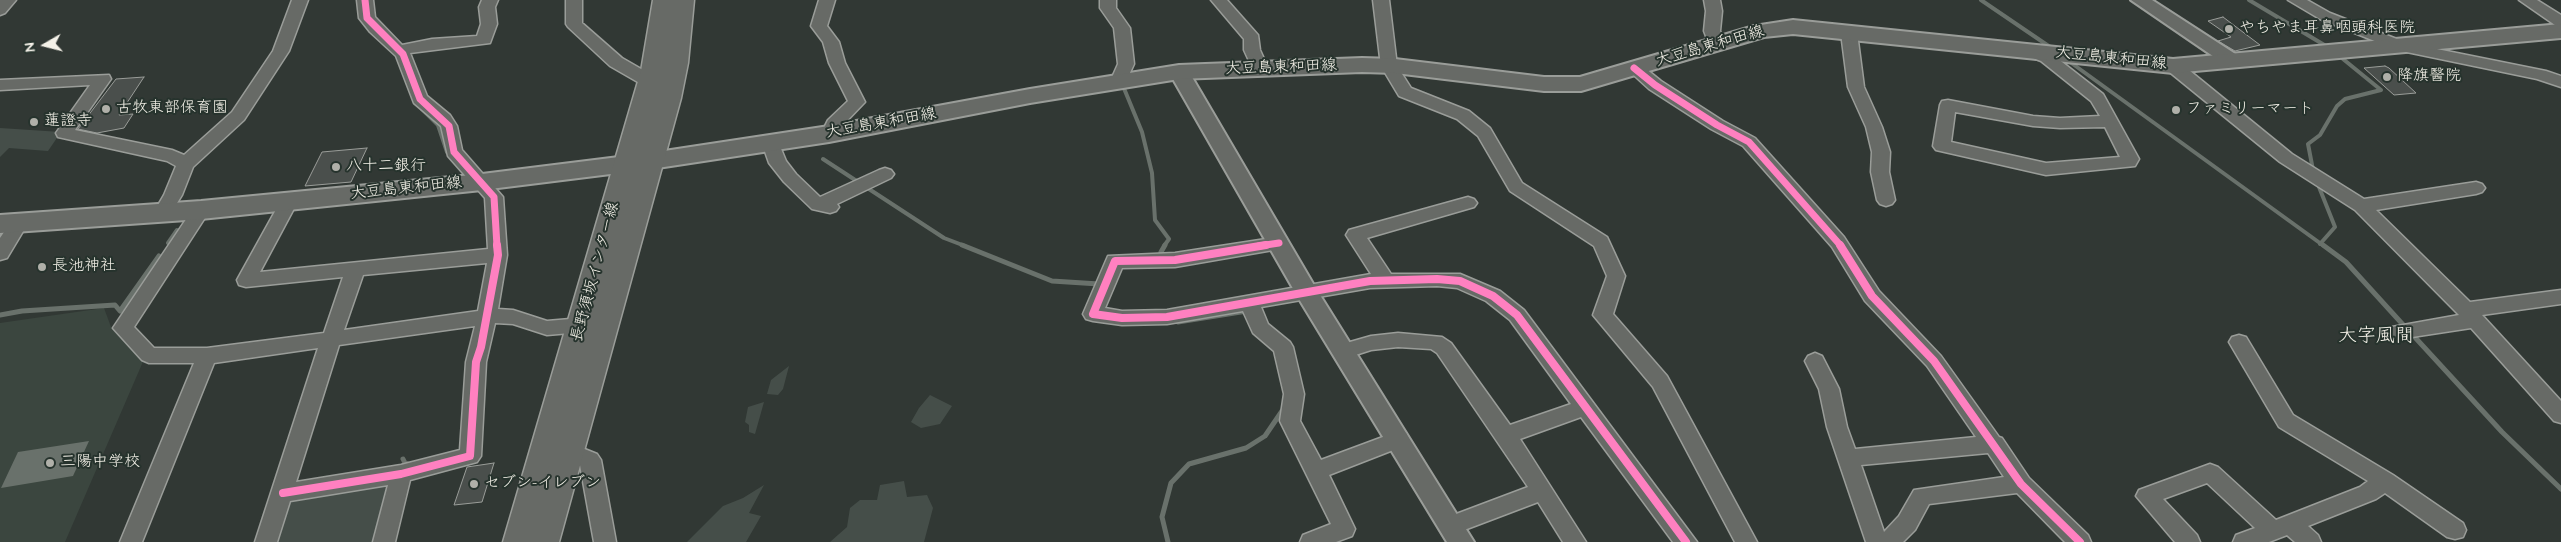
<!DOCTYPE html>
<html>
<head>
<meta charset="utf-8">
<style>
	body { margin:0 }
	#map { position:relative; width:2561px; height:542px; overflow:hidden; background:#313834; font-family:"Architects Daughter",sans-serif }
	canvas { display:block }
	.north { position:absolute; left:20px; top:20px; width:50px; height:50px; -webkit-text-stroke:4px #26332d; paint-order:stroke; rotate:262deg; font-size:14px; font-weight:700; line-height:20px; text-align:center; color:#f4f1e8 }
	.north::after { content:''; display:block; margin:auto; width:18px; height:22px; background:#f4f1e8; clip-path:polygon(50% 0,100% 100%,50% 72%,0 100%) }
</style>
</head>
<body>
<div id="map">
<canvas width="2561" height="542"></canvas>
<div class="north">N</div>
</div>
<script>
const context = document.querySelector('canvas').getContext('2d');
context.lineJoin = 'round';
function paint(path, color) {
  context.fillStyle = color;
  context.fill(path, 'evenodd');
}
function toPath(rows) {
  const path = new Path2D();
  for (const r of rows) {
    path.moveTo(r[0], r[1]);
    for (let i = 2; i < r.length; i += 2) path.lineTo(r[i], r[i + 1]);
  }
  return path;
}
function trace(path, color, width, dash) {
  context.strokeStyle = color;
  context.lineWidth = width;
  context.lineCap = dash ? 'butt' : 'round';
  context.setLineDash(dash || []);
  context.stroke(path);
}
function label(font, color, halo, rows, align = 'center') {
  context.font = font + ' "Architects Daughter","Klee One",sans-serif';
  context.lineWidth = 4;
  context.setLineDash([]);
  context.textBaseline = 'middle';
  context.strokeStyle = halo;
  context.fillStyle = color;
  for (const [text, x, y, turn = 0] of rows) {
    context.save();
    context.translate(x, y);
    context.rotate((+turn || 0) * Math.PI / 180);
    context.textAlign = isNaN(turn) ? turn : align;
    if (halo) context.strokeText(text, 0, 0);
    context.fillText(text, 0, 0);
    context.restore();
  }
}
const built = toPath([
	[104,308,111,327,145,357,65,542,0,542,0,323]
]);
const green = toPath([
	[0,128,61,132,48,151,9,148,0,157],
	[789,366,783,389,778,395,767,394,771,380],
	[930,395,952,406,940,424,921,428,911,422,919,408],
	[764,402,755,434,749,432,749,425,745,422,748,407],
	[904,481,907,497,927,495,933,508,924,542,830,542,847,527,850,508,860,500,877,500,880,485],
	[387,485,372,542,272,542,284,505,296,497],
	[764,485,749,513,761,516,746,542,687,542,723,506,743,498]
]);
const water = toPath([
	[89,441,73,476,1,488,18,452]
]);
const streamFar1 = toPath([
	[1981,0,2053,49],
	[2249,0,2326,46],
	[2070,62,2324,246],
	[1123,86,1142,132,1152,173,1155,220,1169,239,1164,246],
	[422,109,438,125,447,152],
	[823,159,944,238,965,246],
	[2313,170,2308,144,2320,135,2337,106,2345,99,2381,90,2343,59],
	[2317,182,2335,227,2320,244],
	[168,243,177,230]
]);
const stream = toPath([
	[962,245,1052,281,1099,284],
	[2323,245,2346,262,2406,328],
	[1161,252,1165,245],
	[0,315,22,311,115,305,120,311,159,256],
	[1178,322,1247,311],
	[2411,333,2502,432,2561,489],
	[403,459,405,463,411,465],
	[1168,542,1162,517,1171,483,1189,464,1246,448,1265,436,1282,411]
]);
const building = toPath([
	[2223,17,2260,45,2235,51,2218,41,2231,37,2208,21,2223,17],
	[2385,66,2389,68,2416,93,2394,95,2364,68,2385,66],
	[144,77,119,115,133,114,124,128,97,133,78,129,116,79,144,77],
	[367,148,351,182,305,186,322,152,367,148],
	[494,463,482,502,454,505,467,467,494,463]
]);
const minor = toPath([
	[0,0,16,0,5,13,0,15,0,0],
	[292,0,308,0,289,51,244,120,193,167,182,195,169,216,163,218,157,216,154,212,164,195,176,166,167,161,58,137,56,133,90,85,0,90,0,80,109,75,111,79,75,130,172,150,184,155,232,112,273,51,292,0],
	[357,0,373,0,375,17,402,45,432,39,477,36,481,24,479,7,482,0,498,0,495,7,497,24,490,43,410,53,427,96,450,115,457,126,462,150,503,197,507,255,498,309,513,310,547,321,582,318,589,320,592,325,589,330,582,332,547,335,513,324,495,323,486,362,481,456,477,462,410,480,395,542,373,542,388,485,290,501,277,542,255,542,318,348,214,363,142,542,120,542,194,363,149,363,142,360,113,328,195,206,201,204,207,206,210,210,134,327,154,348,207,348,324,333,343,277,246,287,239,285,237,280,283,197,289,195,295,197,298,201,260,272,488,249,485,198,448,156,441,126,414,103,396,56,370,32,359,18,357,0],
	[487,263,478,311,344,330,363,275,487,263],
	[475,326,466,362,460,450,401,465,296,482,339,345,475,326],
	[566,0,582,0,582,23,622,58,655,77,657,81,655,85,643,85,610,66,568,27,566,24,566,0],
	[819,0,835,0,827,26,839,42,845,63,865,102,841,127,835,138,829,140,823,138,821,134,828,120,848,101,829,63,823,42,811,26,819,0],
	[1100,0,1116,0,1116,8,1130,28,1134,64,1124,86,1118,87,1112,86,1110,82,1118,64,1114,28,1100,8,1100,0],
	[1211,0,1227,0,1258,35,1260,50,1269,70,1267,74,1255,74,1244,50,1244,39,1211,0],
	[1373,0,1389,0,1397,66,1411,88,1469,111,1490,128,1522,183,1607,237,1625,276,1613,314,1667,376,1757,542,1735,542,1653,387,1593,315,1607,276,1594,246,1510,191,1478,136,1457,119,1399,96,1381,66,1373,0],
	[1704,0,1720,0,1722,11,1720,31,1725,44,1723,47,1711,47,1709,44,1704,31,1706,11,1704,0],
	[2288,0,2307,0,2330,13,2407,43,2546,71,2561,76,2561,87,2537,79,2397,50,2320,19,2288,0],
	[2519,0,2537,0,2561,15,2561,27,2555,25,2519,0],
	[1849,28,1857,33,1864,87,1882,127,1890,152,1889,172,1895,200,1892,204,1886,206,1880,204,1877,200,1871,172,1872,152,1866,127,1848,87,1841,33,1849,28],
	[2029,46,2053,55,2103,94,2139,159,2135,166,2046,175,1936,150,1933,146,1940,105,1942,101,1948,100,2033,116,2060,118,2100,116,2091,101,2041,61,2023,54,2021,51,2029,46],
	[1955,112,2033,126,2060,128,2105,127,2120,157,2046,163,1951,142,1955,112],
	[2173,61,2179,62,2292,154,2364,199,2476,182,2482,184,2485,188,2482,192,2476,194,2376,210,2470,302,2561,290,2561,304,2482,315,2561,401,2561,423,2554,421,2471,328,2399,339,2392,337,2389,332,2392,327,2459,315,2355,210,2280,162,2167,70,2165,66,2173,61],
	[1634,63,1640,64,1661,81,1723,121,1755,138,1844,237,1879,291,1941,356,1999,437,2002,438,2029,478,2088,535,2091,542,2065,542,2017,493,1929,504,1915,530,1903,542,1866,542,1827,427,1819,389,1805,361,1808,356,1815,353,1822,356,1839,389,1847,427,1855,449,1976,437,1927,366,1865,301,1832,247,1743,146,1711,129,1649,89,1626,68,1634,63],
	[1988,453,2004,477,1914,490,1899,516,1884,532,1861,465,1988,453],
	[771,137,777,139,786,161,796,174,820,197,879,170,885,168,891,170,894,174,891,178,837,204,839,207,836,211,830,213,812,209,784,182,769,163,762,143,765,139,771,137],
	[1468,197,1474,199,1477,203,1474,207,1367,238,1391,274,1460,274,1500,291,1524,310,1697,542,1673,542,1581,417,1520,439,1586,542,1563,542,1538,502,1451,535,1443,533,1440,526,1443,519,1528,487,1437,353,1431,349,1398,347,1371,350,1343,359,1336,356,1333,351,1336,346,1371,336,1398,333,1442,337,1451,343,1510,425,1571,404,1510,320,1486,301,1457,288,1437,286,1370,288,1261,307,1268,324,1290,342,1293,347,1304,394,1300,421,1321,460,1399,431,1406,433,1409,439,1406,445,1329,475,1355,529,1352,536,1336,542,1300,542,1303,535,1331,524,1280,421,1284,394,1274,351,1253,333,1243,311,1167,324,1122,325,1093,321,1086,319,1083,314,1108,256,1175,253,1279,237,1286,238,1288,243,1286,248,1279,249,1175,267,1122,268,1105,308,1122,311,1167,310,1371,274,1346,235,1349,230,1468,197],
	[19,217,25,219,28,223,7,258,0,260,0,238,13,219,19,217],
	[2239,335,2246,337,2293,415,2393,475,2463,523,2466,530,2463,537,2455,539,2447,537,2385,493,2376,499,2308,526,2318,535,2321,542,2295,542,2287,535,2269,542,2233,542,2236,535,2255,528,2207,483,2163,499,2197,535,2200,542,2175,542,2136,496,2139,490,2210,464,2218,467,2276,520,2360,487,2368,481,2279,427,2229,342,2232,337,2239,335],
	[567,442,597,454,601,460,616,542,594,542,580,465,560,457,556,451,560,445,567,442]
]);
const tertiary = toPath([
	[2131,0,2152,0,2240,57,2243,61,2240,65,2226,65,2131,0],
	[1179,66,1186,68,1189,72,1315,287,1474,542,1447,542,1299,299,1169,72,1172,68,1179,66]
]);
const secondary = toPath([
	[1793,20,2173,59,2561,24,2561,38,2173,73,1793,34,1764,37,1581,91,1544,91,1395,73,1362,72,1179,79,1030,103,829,142,651,169,482,190,201,219,0,233,0,215,201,201,482,174,651,153,829,126,1030,89,1179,65,1362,58,1395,59,1544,77,1580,77,1754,26,1793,20]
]);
const primary = toPath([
	[653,0,694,0,688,63,681,98,559,542,503,542,641,71,653,0]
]);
const cyclewayFar1 = toPath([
	[365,0,367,18,403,54,420,99,449,126,454,152,494,197,497,246],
	[1634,68,1655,85,1717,125,1749,142,1841,246],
	[1259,246,1279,243]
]);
const cycleway = toPath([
	[1266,245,1175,260,1115,261,1093,314,1122,318,1167,317,1370,281,1437,279,1460,281,1493,296,1517,315,1686,542],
	[1840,245,1872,296,1934,361,2021,484,2080,542],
	[283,493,401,474,470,456,476,362,481,347,498,255,497,245]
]);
const markers = [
	[2229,29,5,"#b0b0a9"],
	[2387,77,5,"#b0b0a9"],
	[106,109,5,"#b0b0a9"],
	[2176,110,5,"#b0b0a9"],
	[34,122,5,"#b0b0a9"],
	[336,167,5,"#b0b0a9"],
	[42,267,5,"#b0b0a9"],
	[50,463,5,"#b0b0a9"],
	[474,484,5,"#b0b0a9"]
];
const poiNames = [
	["やちやま耳鼻咽頭科医院",2239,29],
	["降旗醫院",2397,77],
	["古牧東部保育園",116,109],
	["ファミリーマート",2186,110],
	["蓮證寺",44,122],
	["八十二銀行",346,167],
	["長池神社",52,267],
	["三陽中学校",60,463],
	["セブン-イレブン",484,484]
];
const streetNames = [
	["大豆島東和田線",1710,47,-16],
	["大豆島東和田線",2111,59,6],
	["大豆島東和田線",1281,68,-2],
	["大豆島東和田線",881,124,-10],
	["大豆島東和田線",406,189,-6],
	["長野須坂インター線",596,272,-75]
];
const quarterNames = [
	["大字風間",2376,337]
];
paint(built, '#3b463f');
paint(green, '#454e49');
paint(water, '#69716b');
trace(streamFar1, '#69716b', 4);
trace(stream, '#69716b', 5);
paint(building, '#4a4f4c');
trace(building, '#9a9d99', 1);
trace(minor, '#9a9d99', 3);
trace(tertiary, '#9a9d99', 4);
trace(secondary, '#9a9d99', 4);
trace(primary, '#9a9d99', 3);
paint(minor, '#676a66');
paint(tertiary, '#676a66');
paint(secondary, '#676a66');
paint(primary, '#676a66');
trace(cyclewayFar1, '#ff80c0', 7);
trace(cycleway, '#ff80c0', 8);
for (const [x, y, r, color] of markers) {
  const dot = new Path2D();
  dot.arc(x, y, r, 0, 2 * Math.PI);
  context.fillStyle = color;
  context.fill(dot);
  trace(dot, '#26332d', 2);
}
label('16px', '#f4f1e8', '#26332d', poiNames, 'left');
label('16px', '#f4f1e8', '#26332d', streetNames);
label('19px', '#f4f1e8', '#26332d', quarterNames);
</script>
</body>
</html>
